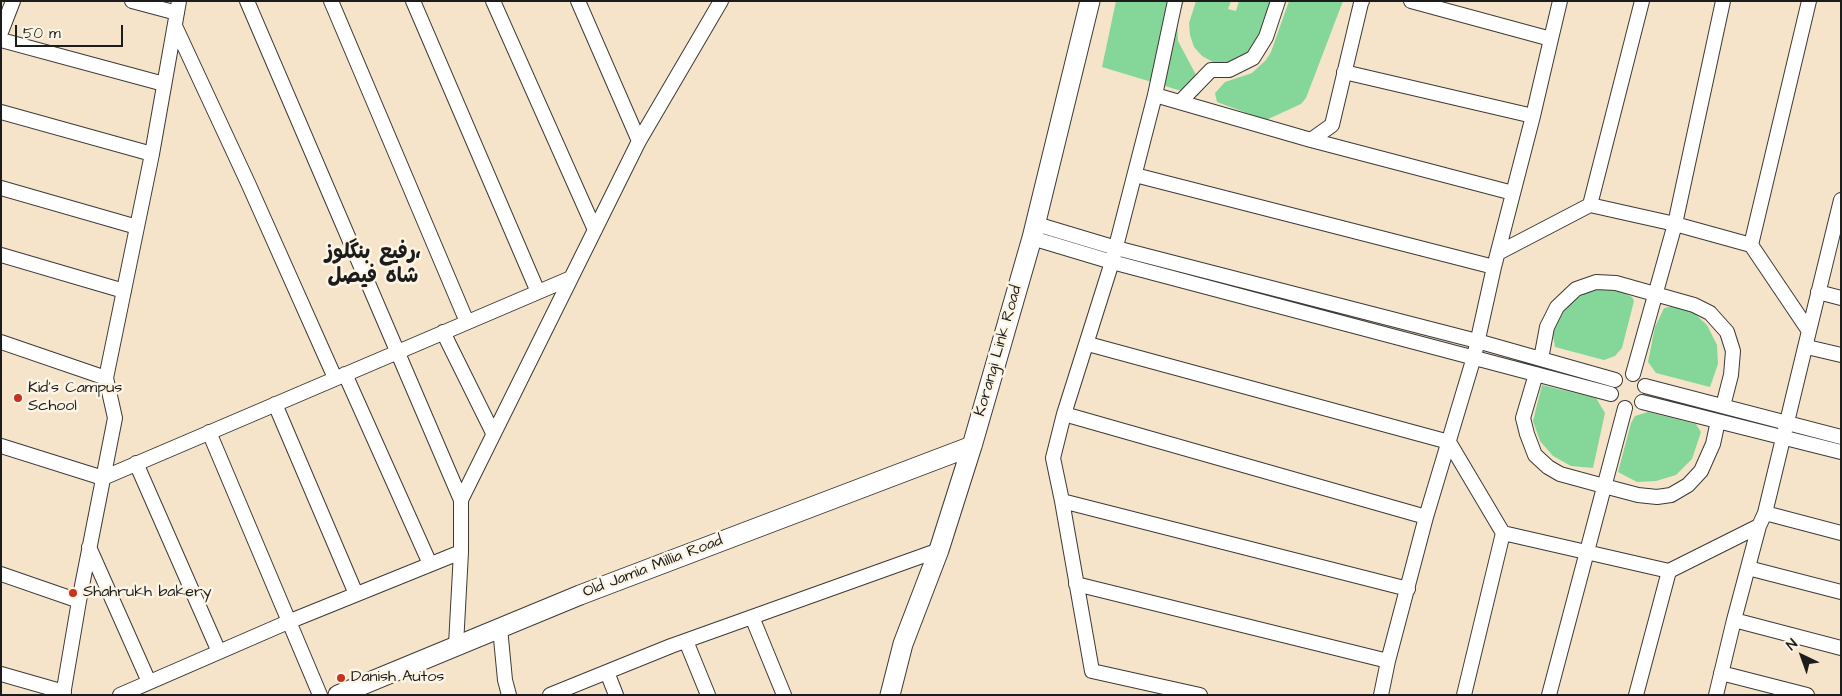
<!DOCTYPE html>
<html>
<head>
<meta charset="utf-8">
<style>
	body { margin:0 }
	#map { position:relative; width:1842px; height:696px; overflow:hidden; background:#f5e4c9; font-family:"Architects Daughter",sans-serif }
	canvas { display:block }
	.frame { position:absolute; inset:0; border:2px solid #1c1c1c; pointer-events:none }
	.north { position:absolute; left:1777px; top:631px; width:50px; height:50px; -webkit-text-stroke:4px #fcf5e5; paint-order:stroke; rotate:318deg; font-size:14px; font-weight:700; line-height:20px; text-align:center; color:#1c1c1c }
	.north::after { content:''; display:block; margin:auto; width:18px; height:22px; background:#1c1c1c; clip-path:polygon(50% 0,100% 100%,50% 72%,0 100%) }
	.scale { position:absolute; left:15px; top:25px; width:108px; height:22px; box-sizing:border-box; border:2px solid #1c1c1c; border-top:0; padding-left:6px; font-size:15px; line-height:18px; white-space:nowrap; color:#1c1c1c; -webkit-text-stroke:4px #fcf5e5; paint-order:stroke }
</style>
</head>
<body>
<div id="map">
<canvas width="1842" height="696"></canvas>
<div class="frame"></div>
<div class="north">N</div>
<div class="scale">50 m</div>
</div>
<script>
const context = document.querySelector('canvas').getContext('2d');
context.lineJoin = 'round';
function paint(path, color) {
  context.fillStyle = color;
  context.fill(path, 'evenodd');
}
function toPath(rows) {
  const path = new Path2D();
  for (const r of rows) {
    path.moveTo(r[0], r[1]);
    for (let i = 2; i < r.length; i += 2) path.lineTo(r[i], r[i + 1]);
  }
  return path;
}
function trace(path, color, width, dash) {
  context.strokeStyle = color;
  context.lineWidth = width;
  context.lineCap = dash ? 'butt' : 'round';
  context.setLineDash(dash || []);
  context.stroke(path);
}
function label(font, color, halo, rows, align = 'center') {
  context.font = font + ' "Architects Daughter","Playpen Sans Arabic",sans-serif';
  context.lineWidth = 5;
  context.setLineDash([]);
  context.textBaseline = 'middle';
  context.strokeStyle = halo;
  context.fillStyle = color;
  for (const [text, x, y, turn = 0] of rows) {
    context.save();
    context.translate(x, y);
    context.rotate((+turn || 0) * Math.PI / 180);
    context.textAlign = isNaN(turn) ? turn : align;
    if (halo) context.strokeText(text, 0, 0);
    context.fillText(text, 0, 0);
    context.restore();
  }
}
const green = toPath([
	[1116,1,1184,1,1177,22,1178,41,1203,88,1198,96,1102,67],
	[1196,1,1231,1,1228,9,1236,11,1239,1,1273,1,1256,47,1248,56,1225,64,1213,62,1202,56,1194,47,1190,35,1189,23],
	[1289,1,1343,1,1306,98,1301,104,1266,120,1217,102,1215,93,1225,82,1252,73,1266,60,1271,52],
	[1604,288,1618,290,1632,297,1634,301,1622,348,1615,356,1604,360,1555,347,1553,335,1557,320,1566,305,1585,293],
	[1675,306,1694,313,1707,325,1717,345,1718,364,1710,387,1656,373,1648,362,1655,327,1664,308],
	[1542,385,1596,398,1605,413,1593,468,1571,466,1553,456,1540,441,1533,421],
	[1648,412,1696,424,1701,432,1692,459,1676,475,1656,481,1637,482,1618,472,1631,423,1635,416]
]);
const street = toPath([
	[132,1,177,13],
	[247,1,461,500],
	[331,1,467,322],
	[413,1,538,292],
	[493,1,595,230],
	[578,1,639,141],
	[1411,1,1551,39,1560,1],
	[175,26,248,183,335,378],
	[1,32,13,1],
	[1,40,164,84],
	[1344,72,1533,116],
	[1155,95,1175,1],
	[1180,102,1211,70,1229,70,1253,58,1266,37,1278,1],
	[1,112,152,154],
	[1311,140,1513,193],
	[1135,175,1494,267],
	[1,188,137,227],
	[1590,205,1642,1],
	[1036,224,1116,248,1477,341,1615,380],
	[1032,238,1112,262,1611,394],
	[1751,245,1809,1],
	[1498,253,1590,205,1675,224,1751,245,1809,331,1765,513,1759,526,1734,620,1716,695],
	[1,255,124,291],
	[1818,292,1841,298],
	[1809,331,1841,200],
	[443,332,493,433],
	[1,342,106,378],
	[1088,344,1449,442,1503,533],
	[1807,347,1841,355],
	[1541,359,1547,327,1557,307,1576,289,1596,282,1616,283,1694,305,1710,313,1727,332,1733,351,1731,375,1723,406],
	[345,374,430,564],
	[1536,374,1523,418,1527,434,1535,455,1548,467,1560,474,1604,486,1638,495,1657,497,1671,495,1688,485,1701,471,1713,444,1718,421],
	[1633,374,1675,224,1723,1],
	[1645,386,1841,437],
	[1642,402,1841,452],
	[275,404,356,594],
	[1064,414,1426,517],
	[209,432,320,695],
	[1,446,103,478,571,278],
	[136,463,219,652],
	[1062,501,1408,589],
	[1765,513,1841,533],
	[89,547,149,682],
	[1748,568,1841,592],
	[1669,571,1759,526],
	[1,574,79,601],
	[1076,584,1388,661,1381,695],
	[752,617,784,695],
	[1734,620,1841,648],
	[500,628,505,680,509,695],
	[686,641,708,695],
	[456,645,461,552,461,500,639,141,721,1],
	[1388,661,1426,517,1474,357,1494,267,1533,116,1551,39],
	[607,672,616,695],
	[1721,673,1807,695],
	[1,674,64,692],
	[63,695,79,601,115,418,106,378,152,154,179,1],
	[120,695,288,622,461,552],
	[550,695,671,646,939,550],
	[1200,695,1092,671,1062,501,1053,458,1064,414,1112,262,1155,95,1311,140,1332,125,1361,3,1362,1],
	[1464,695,1503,533,1669,571,1636,695],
	[1549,695,1625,408]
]);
const secondary = toPath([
	[338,695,580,595,972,446],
	[890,695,903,644,939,550,972,446,1032,238,1090,1]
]);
const markers = [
	[18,398,5,"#c8321e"],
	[73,593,5,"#c8321e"],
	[341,678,5,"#c8321e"]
];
const streetNames = [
	["Korangi Link Road",999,351,-74],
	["Old Jamia Millia Road",653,567,-21]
];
const poiNames = [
	["Kid's Campus",28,389],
	["School",28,407],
	["Shahrukh bakery",83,593],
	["Danish Autos",351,678]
];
const districtNames = [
	["رفیع بنگلوز،",373,254],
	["شاہ فیصل",373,278]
];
paint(green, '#84d799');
trace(street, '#3d3a36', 16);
trace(secondary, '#3d3a36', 21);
trace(street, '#fff', 14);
trace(secondary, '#fff', 19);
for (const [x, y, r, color] of markers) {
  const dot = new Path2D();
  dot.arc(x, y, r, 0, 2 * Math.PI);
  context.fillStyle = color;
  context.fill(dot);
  trace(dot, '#fcf5e5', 2);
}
label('16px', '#1c1c1c', '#fcf5e5', streetNames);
label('16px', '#1c1c1c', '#fcf5e5', poiNames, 'left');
label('bold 21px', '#1c1c1c', '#fcf5e5', districtNames);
</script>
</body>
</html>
